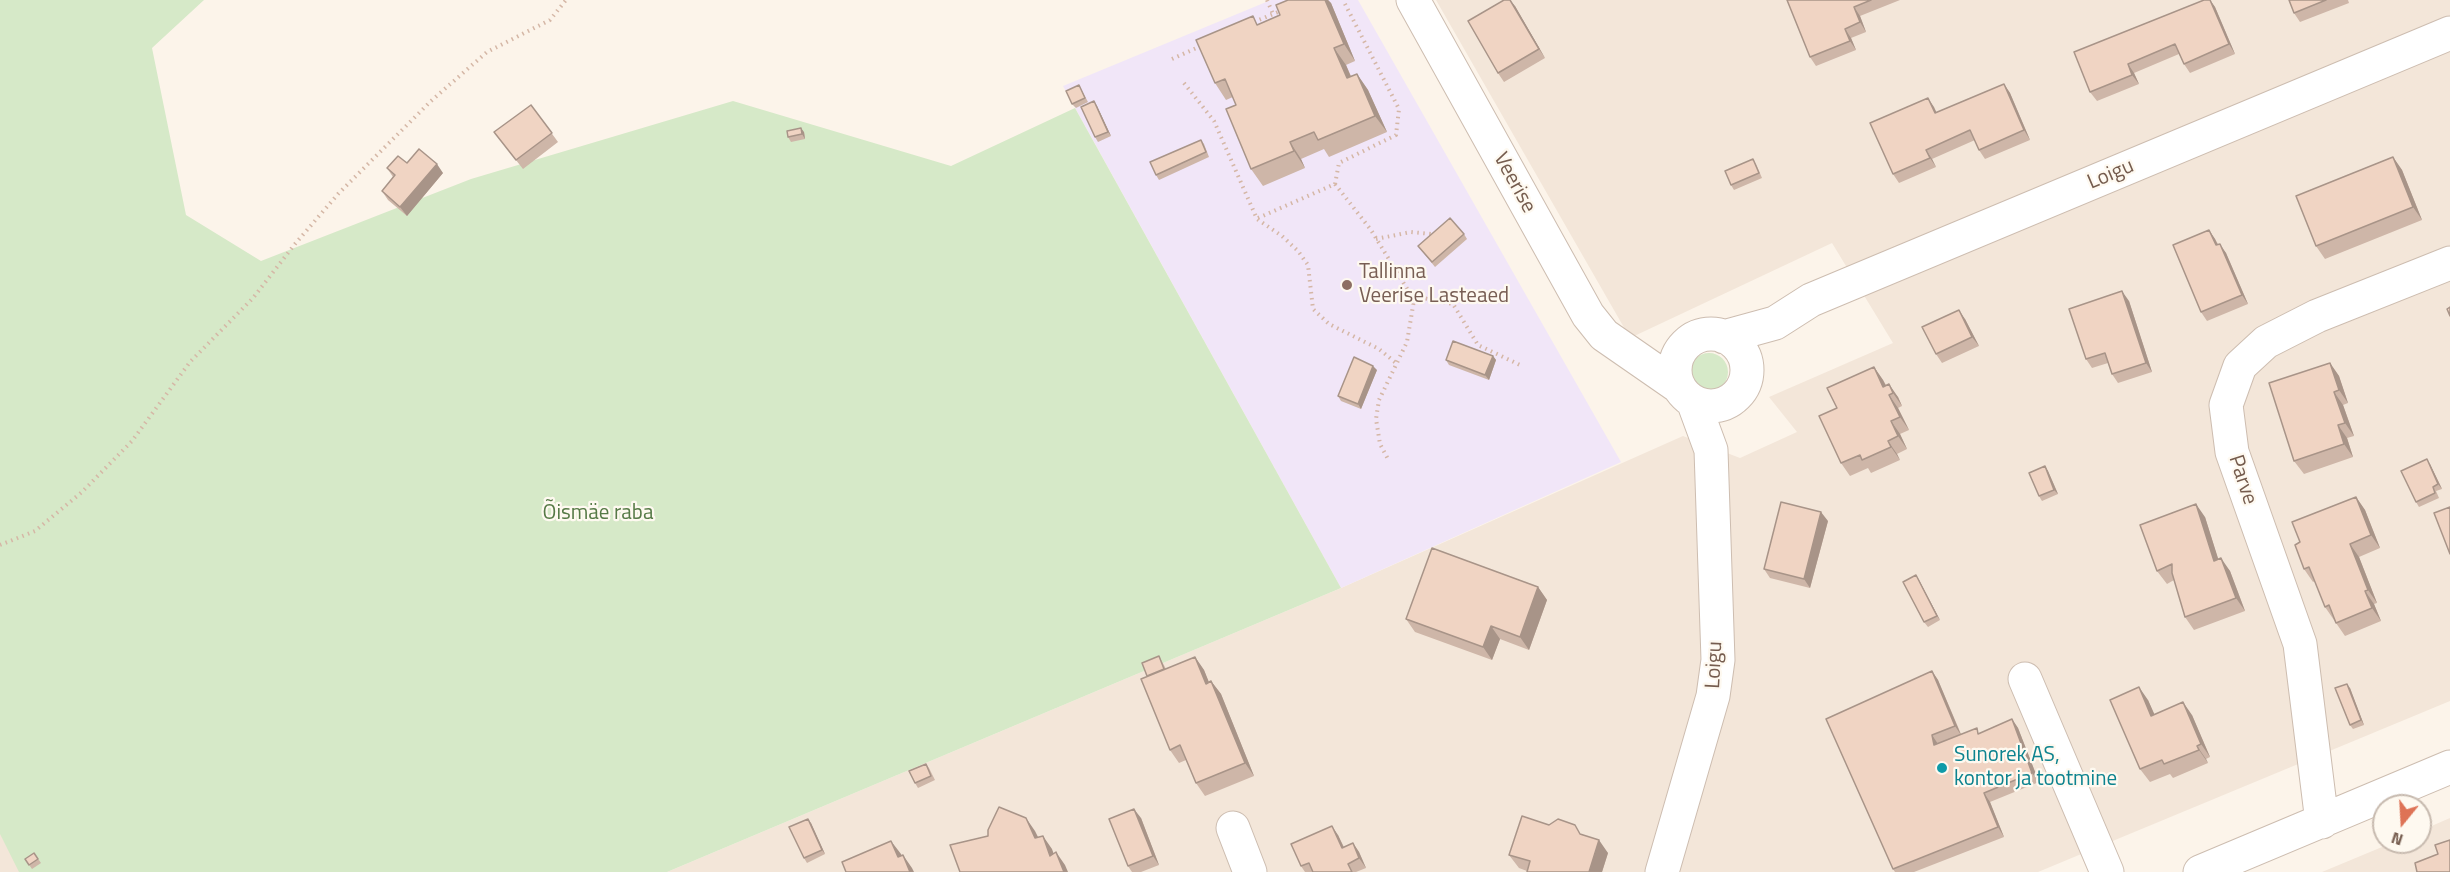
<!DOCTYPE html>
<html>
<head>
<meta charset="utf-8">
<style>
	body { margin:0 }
	#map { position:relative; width:2450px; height:872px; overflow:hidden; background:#fcf4ea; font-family:"Titillium Web",sans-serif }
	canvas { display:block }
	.north { position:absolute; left:2372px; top:794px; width:60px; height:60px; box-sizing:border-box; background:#fef9f0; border:2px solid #c7baaf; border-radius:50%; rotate:198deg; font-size:16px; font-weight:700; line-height:24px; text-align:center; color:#755c4e }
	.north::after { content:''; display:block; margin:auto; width:21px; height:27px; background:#de7356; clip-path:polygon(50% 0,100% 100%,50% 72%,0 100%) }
</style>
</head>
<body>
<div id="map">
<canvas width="2450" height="872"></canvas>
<div class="north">N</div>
</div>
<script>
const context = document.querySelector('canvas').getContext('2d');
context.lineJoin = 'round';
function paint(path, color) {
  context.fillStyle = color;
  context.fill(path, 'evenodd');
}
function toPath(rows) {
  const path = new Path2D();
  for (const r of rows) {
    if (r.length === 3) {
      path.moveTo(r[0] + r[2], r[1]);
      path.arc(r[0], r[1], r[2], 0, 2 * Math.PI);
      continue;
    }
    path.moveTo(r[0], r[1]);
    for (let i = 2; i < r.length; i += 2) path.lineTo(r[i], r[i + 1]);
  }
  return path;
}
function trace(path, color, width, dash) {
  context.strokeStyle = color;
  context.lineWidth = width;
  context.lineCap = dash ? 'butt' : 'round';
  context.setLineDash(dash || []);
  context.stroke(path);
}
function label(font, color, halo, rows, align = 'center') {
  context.font = font + ' "Titillium Web",sans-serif';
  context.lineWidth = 4.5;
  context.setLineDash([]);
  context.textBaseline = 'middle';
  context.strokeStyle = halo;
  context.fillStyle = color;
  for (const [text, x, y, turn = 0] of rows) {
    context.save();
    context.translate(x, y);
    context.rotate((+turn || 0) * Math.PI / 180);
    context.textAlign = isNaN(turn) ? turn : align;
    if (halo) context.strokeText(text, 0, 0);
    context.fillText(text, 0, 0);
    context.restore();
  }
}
const residential = toPath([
	[1436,0,2450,0,2450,701,2038,872,667,872,1341,588,1683,436,1740,458,1797,432,1769,397,1893,343,1832,243,1630,338],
	[2450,818,2450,872,2322,872,2394,842,2420,842,2420,831],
	[0,833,20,872,0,872]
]);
const education = toPath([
	[1271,0,1358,0,1621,462,1341,588,1063,86]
]);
const green = toPath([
	[0,0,204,0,152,48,186,215,261,261,471,179,733,101,951,166,1075,108,1341,588,667,872,19,872,0,834],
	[1709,372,19]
]);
const path = toPath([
	[1267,0,1273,14],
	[1254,22,1283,10],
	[1172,59,1203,45],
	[1184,83,1214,121,1257,219,1282,236,1298,251,1308,265,1313,309,1329,324,1379,349,1396,363],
	[1335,184,1371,230,1414,300,1407,342,1379,400,1376,419,1380,444,1389,461],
	[1258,218,1335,184,1339,163,1396,135,1399,109,1343,0],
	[1376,239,1411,232,1431,234],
	[1414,300,1423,298,1453,304,1478,345,1520,365],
	[0,545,35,531,82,492,132,441,190,362,253,298,295,244,338,194,431,101,487,52,550,20,566,0]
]);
const minor = toPath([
	[1413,0,1588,315,1604,335,1679,387],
	[1711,370,36],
	[1724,337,1775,323,1811,300,2450,33],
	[2025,679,2107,872],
	[2322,822,2300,644,2232,452,2226,405,2240,366,2266,342,2317,316,2450,263],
	[1233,828,1250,872],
	[1662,872,1713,696,1718,660,1711,450,1693,401],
	[2200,872,2450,767]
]);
const wall = toPath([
	[1288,0,1328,0,1331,3,1355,61,1346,65,1351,76,1357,74,1368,90,1387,132,1329,157,1324,149,1301,159,1305,168,1263,186,1251,169,1236,105,1233,97,1226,100,1215,83,1259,24,1280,15],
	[1787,0,1900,0,1860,16,1866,32,1851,38,1856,50,1816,66,1810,57],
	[2204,0,2210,0,2215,7,2235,54,2190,73,2184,64,2179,54,2134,73,2139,84,2097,101,2090,92],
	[2289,0,2348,0,2349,3,2300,22,2294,13],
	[1515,6,1545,58,1504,82,1498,73],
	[2004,84,2010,93,2030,140,1985,159,1979,150,1975,140,1932,159,1936,167,1899,183,1893,174,1928,98,1936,113],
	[1079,85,1088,102,1076,108,1072,104],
	[1094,101,1097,106,1111,136,1098,142,1095,137],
	[531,105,558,142,523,169,494,132],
	[804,132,805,139,791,142,788,137],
	[1201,140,1204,144,1209,157,1159,180,1156,175],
	[2393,157,2402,170,2422,220,2325,259,2316,246],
	[1753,159,1756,164,1762,178,1734,190,1731,185],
	[407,163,443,173,407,216,388,200,382,191,393,177,387,168],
	[2209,230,2215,239,2218,244,2226,253,2248,304,2207,321,2201,312],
	[1464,234,1467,239,1435,267,1418,246],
	[2129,301,2152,372,2118,383,2112,374,2108,363,2092,368,2086,359],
	[1965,319,1979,346,1942,363,1936,354],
	[1493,356,1496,360,1489,380,1449,365,1446,360],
	[2330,363,2339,376,2348,403,2343,405,2354,436,2347,438,2353,457,2304,474,2294,461],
	[1874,367,1883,380,1886,385,1898,397,1902,406,1898,408,1909,430,1900,434,1907,449,1897,454,1900,460,1871,473,1868,468,1850,476,1841,463,1837,408],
	[1377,370,1361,409,1341,401,1338,396],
	[2430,464,2442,489,2436,491,2439,498,2419,507,2416,502],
	[2045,466,2048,471,2058,494,2042,501,2039,496],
	[2356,497,2365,510,2380,548,2359,557,2377,603,2374,604,2381,621,2345,636,2325,607,2315,581,2313,582,2304,569,2300,542],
	[2205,517,2218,559,2230,571,2245,611,2194,630,2185,617,2174,580,2167,584,2157,571],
	[1828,521,1810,588,1770,578,1764,569],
	[1916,575,1940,620,1928,627,1924,622],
	[1538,587,1547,600,1529,650,1500,639,1492,660,1415,632,1406,619],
	[1159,656,1166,669,1195,657,1204,670,1209,683,1211,681,1221,694,1254,776,1205,796,1196,783,1186,760,1179,763,1170,750,1148,676],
	[1932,671,1938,680,1961,734,1981,733,2012,719,2018,728,2039,782,1990,802,2004,837,1914,872,1895,872,1893,869],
	[2350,688,2364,725,2353,729,2350,725],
	[2148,700,2154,714,2192,715,2210,757,2206,759,2208,763,2173,778,2170,774,2150,782,2140,769],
	[926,764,929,768,935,780,918,788,915,783],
	[1141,818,1159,865,1141,872,1132,872,1128,866],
	[811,823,825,854,807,863,804,858],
	[1549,825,1582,835,1608,853,1602,872,1527,872,1527,871,1519,868,1509,855],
	[1338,835,1344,847,1353,843,1359,852,1366,868,1356,872,1305,872,1301,866],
	[34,853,41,863,32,869,25,859]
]);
const shadedWall = toPath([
	[1325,0,1328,0,1331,3,1355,61,1344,44],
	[1510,0,1515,6,1545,58,1539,49],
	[2210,0,2215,7,2235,54,2229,44],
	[1854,7,1860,16,1866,32,1860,22],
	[1845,29,1851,38,1856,50,1850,41],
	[1334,48,1346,65,1358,94,1347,78],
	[2128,64,2134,73,2139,84,2132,75],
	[1357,74,1368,90,1387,132,1375,116],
	[2004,84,2010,93,2030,140,2024,130],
	[1928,98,1934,107,1941,122,1935,113],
	[1094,101,1097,106,1111,136,1108,132],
	[801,128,804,132,805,139,802,134],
	[1290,142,1301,159,1305,168,1294,151],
	[1926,150,1932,159,1936,167,1930,158],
	[2393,157,2402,170,2422,220,2413,207],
	[437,164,443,173,407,216,400,207],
	[2209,230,2215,239,2222,254,2216,245],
	[2220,244,2226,253,2248,304,2242,295],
	[2122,291,2129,301,2152,372,2146,363],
	[1959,310,1965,319,1979,346,1972,337],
	[1493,356,1496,360,1489,380,1485,375],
	[2330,363,2339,376,2348,403,2339,390],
	[1373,366,1377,370,1361,409,1358,404],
	[1874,367,1883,380,1890,394,1889,395,1898,408,1909,430,1900,417,1883,387],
	[1889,384,1898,397,1902,406,1893,393],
	[2334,392,2343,405,2354,436,2345,423],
	[1891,421,1900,434,1907,449,1898,436],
	[2338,425,2347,438,2353,457,2344,444],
	[1888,441,1897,454,1900,460,1891,447],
	[2427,459,2430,464,2442,489,2438,484],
	[2045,466,2048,471,2058,494,2054,490],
	[2356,497,2365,510,2380,548,2371,535],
	[2196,504,2205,517,2223,574,2214,561],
	[1821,512,1828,521,1810,588,1804,579],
	[2350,544,2359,557,2377,603,2368,590],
	[2221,558,2230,571,2245,611,2236,598],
	[1916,575,1919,580,1940,620,1937,616],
	[1538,587,1547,600,1529,650,1520,637],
	[2365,591,2374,604,2381,621,2372,608],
	[1491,626,1500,639,1492,660,1483,647],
	[1195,657,1204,670,1215,697,1206,684],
	[1932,671,1938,680,1961,735,1955,726],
	[1211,681,1221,694,1254,776,1245,763],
	[2347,684,2350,688,2364,725,2361,720],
	[2139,687,2148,700,2161,729,2151,716],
	[2183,702,2192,715,2210,757,2201,744],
	[2012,719,2018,728,2039,782,2032,773],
	[1932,735,1938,744,1934,745],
	[2197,746,2206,759,2208,763,2199,750],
	[1984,793,1990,802,2004,837,1998,827],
	[1134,809,1141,818,1159,865,1153,856],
	[1026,818,1035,831,1045,851,1035,838],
	[808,819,811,823,825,854,822,850],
	[1332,826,1338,835,1348,857,1342,848],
	[1043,836,1052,849,1059,869,1050,856],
	[1599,840,1608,853,1602,872,1589,872],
	[891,841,901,854,907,871,898,857],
	[1353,843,1359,852,1366,868,1359,858],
	[1056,852,1065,865,1068,872,1064,872],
	[903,855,912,868,914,872,910,872]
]);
const building = toPath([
	[1288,0,1325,0,1344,44,1334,48,1347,78,1357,74,1375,116,1318,140,1314,132,1290,142,1294,151,1251,169,1226,109,1236,105,1225,79,1215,83,1196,40,1253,16,1257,25,1280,15,1276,5,1288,0],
	[1504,0,1510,0,1539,49,1498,73,1468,21,1504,0],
	[1787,0,1871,0,1854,7,1860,22,1845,29,1850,41,1810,57,1787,0],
	[2204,0,2210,0,2229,44,2184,64,2175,44,2128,64,2132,75,2090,92,2074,52,2204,0],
	[2289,0,2326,0,2294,13,2289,0],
	[2004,84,2024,130,1979,150,1970,130,1926,150,1930,158,1893,174,1870,123,1928,98,1935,113,2004,84],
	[1079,85,1085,98,1072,104,1066,91,1079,85],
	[1094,101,1108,132,1095,137,1081,107,1094,101],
	[531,105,552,133,516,160,494,132,531,105],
	[801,128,802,134,788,137,787,131,801,128],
	[1201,140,1206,152,1156,175,1150,162,1201,140],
	[419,149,437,164,400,207,382,191,395,175,387,168,398,156,407,163,419,149],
	[2393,157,2413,207,2316,246,2296,196,2393,157],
	[1753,159,1759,173,1731,185,1725,171,1753,159],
	[1450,218,1464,234,1432,262,1418,246,1450,218],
	[2209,230,2216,245,2220,244,2242,295,2201,312,2173,245,2209,230],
	[2122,291,2146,363,2112,374,2105,353,2086,359,2069,309,2122,291],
	[2450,307,2450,316,2447,309,2450,307],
	[1959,310,1972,337,1936,354,1922,327,1959,310],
	[1453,341,1493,356,1485,375,1446,360,1453,341],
	[1354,357,1373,366,1358,404,1338,396,1354,357],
	[2330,363,2339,390,2334,392,2345,423,2338,425,2344,444,2294,461,2269,383,2330,363],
	[1874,367,1883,387,1889,384,1893,393,1889,395,1900,417,1891,421,1898,436,1888,441,1891,447,1862,460,1860,455,1841,463,1819,416,1837,408,1827,388,1874,367],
	[2427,459,2438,484,2433,487,2435,493,2416,502,2401,471,2427,459],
	[2045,466,2054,490,2039,496,2029,473,2045,466],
	[2356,497,2371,535,2350,544,2368,590,2365,591,2372,608,2336,623,2329,605,2325,607,2309,567,2304,569,2295,545,2300,542,2292,522,2356,497],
	[1781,502,1821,512,1804,579,1764,569,1781,502],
	[2196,504,2214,561,2221,558,2236,598,2185,617,2172,573,2172,564,2157,571,2140,525,2196,504],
	[2450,507,2450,554,2434,513,2450,507],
	[1432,548,1538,587,1520,637,1491,626,1483,647,1406,619,1432,548],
	[1916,575,1937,616,1924,622,1903,582,1916,575],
	[1159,656,1164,669,1147,676,1142,663,1159,656],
	[1195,657,1206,684,1211,681,1245,763,1196,783,1180,745,1170,750,1141,679,1195,657],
	[1932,671,1955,726,1932,735,1934,745,1977,728,1978,734,2012,719,2032,773,1984,793,1998,827,1893,869,1826,719,1932,671],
	[2347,684,2361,720,2350,725,2335,688,2347,684],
	[2139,687,2151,716,2183,702,2201,744,2197,746,2199,750,2164,764,2162,760,2140,769,2110,700,2139,687],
	[926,764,931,776,915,783,909,771,926,764],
	[999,807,1026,818,1035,838,1043,836,1050,856,1056,852,1064,872,960,872,950,845,988,836,988,830,999,807],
	[1134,809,1153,856,1128,866,1109,819,1134,809],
	[1522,816,1549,825,1558,819,1575,825,1580,834,1599,840,1589,872,1527,872,1530,861,1509,855,1522,816],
	[808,819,822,850,804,858,789,827,808,819],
	[1332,826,1342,848,1353,843,1359,858,1348,864,1352,872,1313,872,1309,863,1301,866,1291,844,1332,826],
	[2450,840,2450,872,2417,872,2415,863,2438,854,2435,845,2450,840],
	[891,841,898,857,903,855,910,872,846,872,842,862,891,841],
	[34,853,38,859,29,865,25,859,34,853]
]);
const markers = [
	[1347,285,6,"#8d6e63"],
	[1942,768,6,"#0f9aa8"]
];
const streetNames = [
	["Loigu",2111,175,-23],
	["Veerise",1514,183,61],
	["Parve",2242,480,72],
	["Loigu",1715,665,-87]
];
const educationNames = [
	["Tallinna",1359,273],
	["Veerise Lasteaed",1359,297]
];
const parkNames = [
	["Õismäe raba",598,514]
];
const cultureNames = [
	["Sunorek AS,",1954,756],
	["kontor ja tootmine",1954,780]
];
paint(residential, '#f3e6d9');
paint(education, '#f1e6f8');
paint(green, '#d6e9c8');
trace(minor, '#cdbdb0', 35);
trace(path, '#d5b7a6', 4, [1.5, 4.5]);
trace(minor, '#fff', 33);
paint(wall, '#ceb6a8');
paint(shadedWall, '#a89488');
paint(building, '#f0d4c3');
trace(building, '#a89488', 1.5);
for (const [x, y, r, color] of markers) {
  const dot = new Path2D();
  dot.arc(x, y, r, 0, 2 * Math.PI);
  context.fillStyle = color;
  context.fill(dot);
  trace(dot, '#fef9f0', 2);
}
label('21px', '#755c4e', '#fef9f0', streetNames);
label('21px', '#785e54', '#fef9f0', educationNames, 'left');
label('21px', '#567a46', '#fef9f0', parkNames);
label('21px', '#0d838f', '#fef9f0', cultureNames, 'left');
</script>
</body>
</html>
